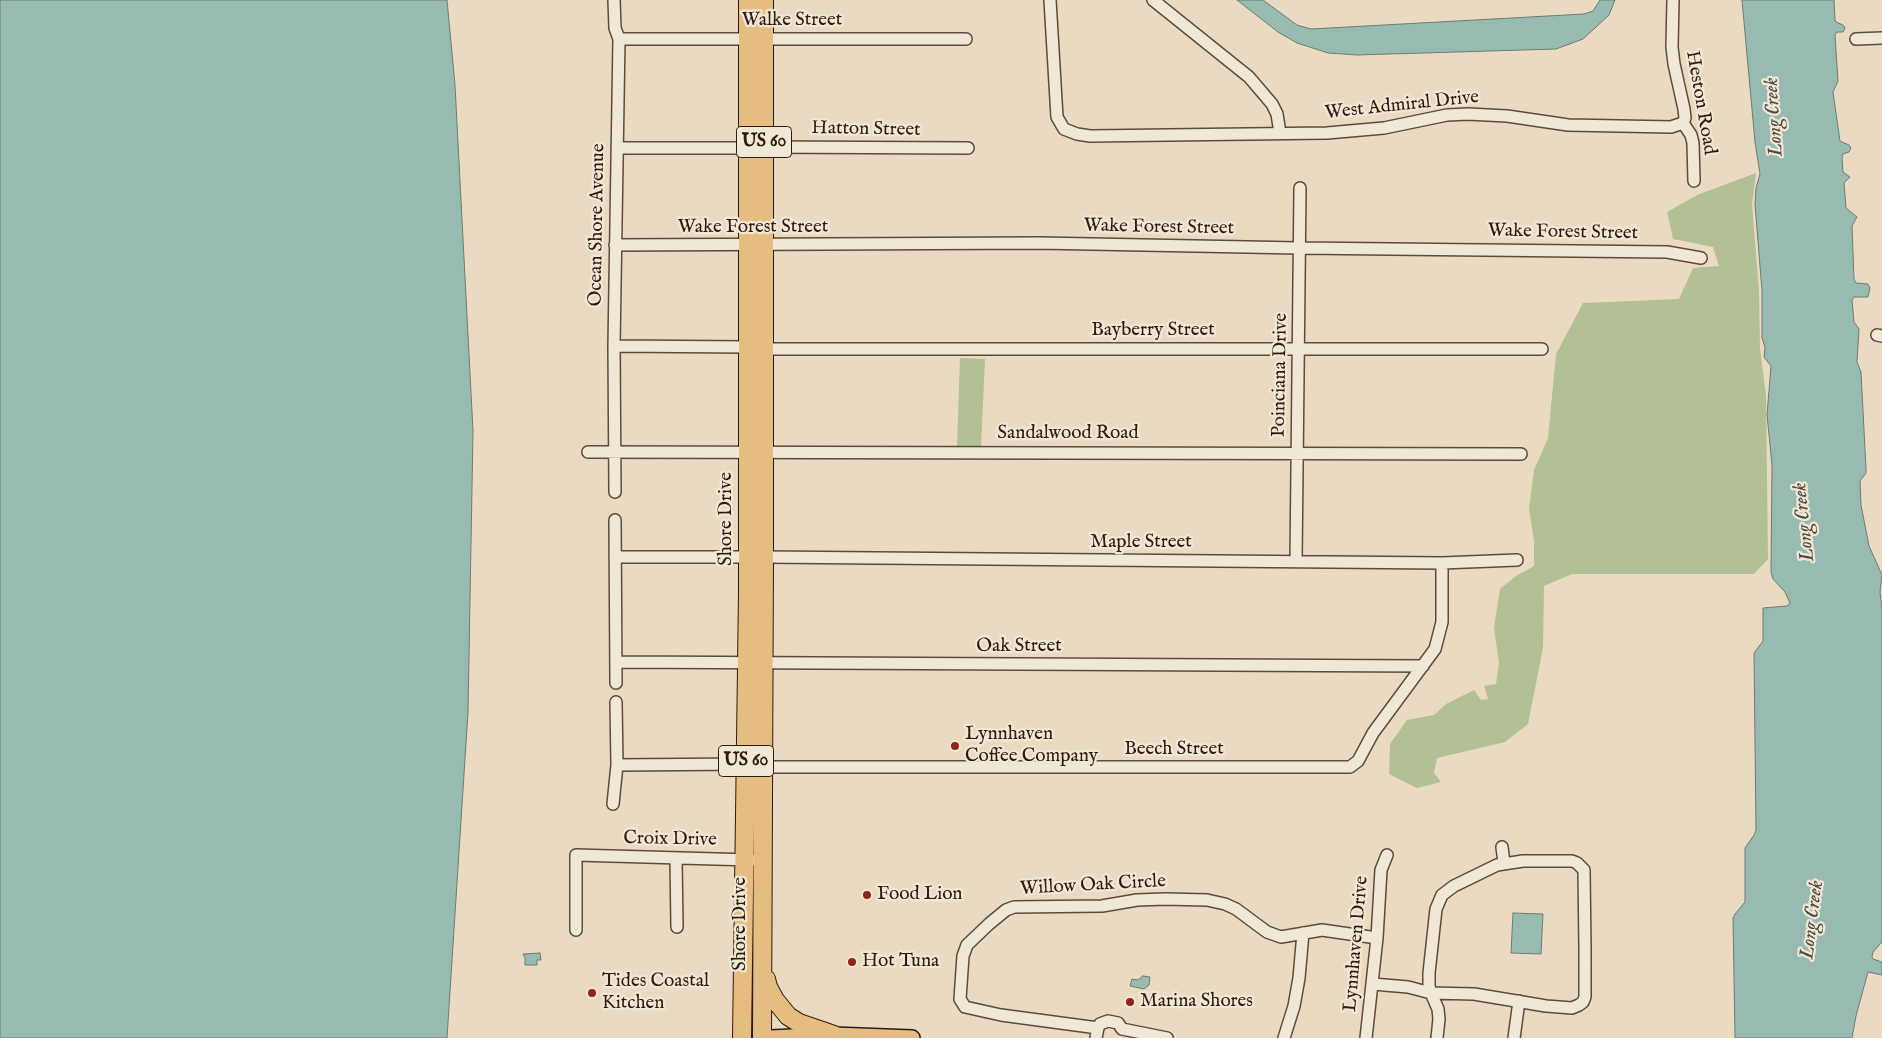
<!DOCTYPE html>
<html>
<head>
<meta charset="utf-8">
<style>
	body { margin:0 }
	canvas { display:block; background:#eadac2 }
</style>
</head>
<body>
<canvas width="1882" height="1038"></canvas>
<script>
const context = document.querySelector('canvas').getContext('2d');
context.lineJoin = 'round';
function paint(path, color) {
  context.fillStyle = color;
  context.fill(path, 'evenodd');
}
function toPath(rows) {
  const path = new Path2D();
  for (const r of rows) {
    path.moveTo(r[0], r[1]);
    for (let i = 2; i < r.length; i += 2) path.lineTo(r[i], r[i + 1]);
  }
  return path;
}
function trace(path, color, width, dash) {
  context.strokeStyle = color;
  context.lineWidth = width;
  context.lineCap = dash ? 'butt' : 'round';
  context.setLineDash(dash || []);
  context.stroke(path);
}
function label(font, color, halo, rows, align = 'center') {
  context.font = font + ' "IM FELL English",serif';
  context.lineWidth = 4.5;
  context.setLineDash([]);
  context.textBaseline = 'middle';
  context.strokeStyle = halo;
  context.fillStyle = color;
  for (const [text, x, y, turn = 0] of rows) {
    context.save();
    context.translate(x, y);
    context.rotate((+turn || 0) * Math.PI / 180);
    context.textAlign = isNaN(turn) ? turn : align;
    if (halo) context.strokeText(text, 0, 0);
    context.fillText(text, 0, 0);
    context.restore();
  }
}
const green = toPath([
	[1756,173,1752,204,1759,291,1760,349,1766,395,1768,559,1754,574,1572,574,1544,586,1543,648,1528,724,1505,742,1437,758,1434,773,1441,782,1417,788,1389,774,1390,744,1407,720,1434,715,1446,704,1474,690,1481,700,1488,699,1484,686,1496,684,1499,663,1494,628,1500,589,1516,576,1534,566,1534,541,1529,509,1534,470,1548,438,1556,354,1583,303,1679,299,1693,268,1719,266,1713,247,1673,239,1667,212,1697,195],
	[960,358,985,359,981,447,957,446]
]);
const water = toPath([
	[0,0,447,0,455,85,473,431,468,712,447,1038,0,1038,0,0],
	[1237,0,1263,0,1297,25,1311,29,1584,14,1593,11,1600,0,1615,0,1609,15,1583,39,1556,49,1357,55,1328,53,1297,43,1278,32,1237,0],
	[1742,0,1834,0,1835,20,1836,22,1843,25,1845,28,1843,32,1837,32,1835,35,1838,81,1833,92,1840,141,1849,145,1851,148,1849,152,1843,154,1842,158,1843,172,1850,177,1844,183,1846,208,1857,217,1852,226,1854,279,1856,283,1868,284,1870,288,1868,297,1854,297,1852,300,1854,322,1859,329,1857,362,1861,372,1866,469,1866,473,1860,481,1861,505,1869,546,1882,575,1880,592,1882,608,1882,942,1873,952,1872,957,1873,959,1882,962,1882,975,1868,972,1856,1016,1852,1038,1735,1038,1733,918,1735,914,1745,902,1745,848,1754,835,1756,830,1754,653,1763,641,1763,608,1787,606,1790,603,1785,592,1773,579,1771,572,1772,465,1767,415,1771,366,1764,357,1765,347,1762,338,1762,291,1755,204,1756,188,1760,174,1755,142,1742,0],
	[1513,913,1543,914,1541,954,1511,953,1513,913],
	[540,953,541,960,537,960,537,965,525,965,525,958,523,954,540,953],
	[1143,976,1150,977,1149,985,1144,989,1130,986,1132,979,1138,980,1143,976]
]);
const minor = toPath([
	[614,0,615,28,619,39,614,346,615,492],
	[1050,0,1057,117,1064,129,1077,134,1090,136,1327,133,1384,128,1447,115,1468,114,1507,116,1568,125,1671,127,1683,123],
	[1153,0,1249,77,1272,104,1277,114,1280,133],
	[1673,0,1672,47,1674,64,1684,109,1685,118,1683,123,1691,135,1693,143,1694,181],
	[619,39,966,39],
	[1856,39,1882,38],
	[764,147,968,148],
	[617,148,749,148],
	[615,245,1039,243,1299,248,1667,252,1701,258],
	[1877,335,1882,336],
	[614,346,748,347],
	[764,349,1542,349],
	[588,452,1521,454],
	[615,520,616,683],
	[615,557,748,557],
	[764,557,1442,563,1517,560],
	[1296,561,1300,188],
	[616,662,1423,666],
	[617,765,746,764],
	[763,767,1350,767,1358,761,1373,733,1435,649,1442,622,1442,563],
	[613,804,617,765,616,702],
	[1502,847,1504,863],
	[676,858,677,927],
	[1523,861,1572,861,1577,863,1584,870,1585,949,1585,997,1583,1002,1579,1005,1572,1008,1546,1006,1474,994,1431,993,1429,986,1429,973,1436,909,1442,895,1454,886,1497,865,1523,861],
	[576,930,576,855,751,860],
	[1373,984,1408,987,1431,993,1438,1009,1439,1019,1437,1038],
	[1098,1028,1001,1015,965,1007,960,999,963,956,967,945,989,924,1006,910,1014,907,1102,906,1137,900,1165,899,1207,900,1225,904,1236,909,1267,932,1281,937,1322,930,1377,938],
	[1096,1038,1098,1028,1100,1024,1108,1021,1118,1023,1122,1029,1167,1038],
	[1284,1038,1294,1006,1299,978,1303,933],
	[1366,1038,1377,938,1381,870,1387,855],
	[1514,1038,1519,1001]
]);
const major = toPath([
	[771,1038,834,1035,912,1038]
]);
const highway = toPath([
	[766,979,768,987,775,1000,788,1016,799,1023,834,1035],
	[742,1038,748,592,748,0],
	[762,1038,764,557,764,0]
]);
const markers = [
	[955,746,5,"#8f2418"],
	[867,895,5,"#8f2418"],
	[852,962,5,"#8f2418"],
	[592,993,5,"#8f2418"],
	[1130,1002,5,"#8f2418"]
];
const shields = [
	[764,142,55],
	[746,761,55]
];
const shieldNames = [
	["US 60",764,142],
	["US 60",746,761]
];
const streetNames = [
	["Walke Street",792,21],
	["Heston Road",1700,103,80],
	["West Admiral Drive",1402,106,-6],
	["Hatton Street",866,130,1],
	["Ocean Shore Avenue",598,225,-89],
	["Wake Forest Street",753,228],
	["Wake Forest Street",1159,228,1],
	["Wake Forest Street",1563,233,1],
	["Bayberry Street",1153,331],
	["Poinciana Drive",1281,375,-89],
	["Sandalwood Road",1068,434],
	["Shore Drive",727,519,-90],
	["Maple Street",1141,543],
	["Oak Street",1019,647],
	["Beech Street",1174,750],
	["Croix Drive",670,840,1],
	["Willow Oak Circle",1093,886,-3],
	["Shore Drive",741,924,-90],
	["Lynnhaven Drive",1357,944,-85]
];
const poiNames = [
	["Lynnhaven",965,735],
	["Coffee Company",965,757],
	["Food Lion",877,895],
	["Hot Tuna",862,962],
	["Tides Coastal",602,982],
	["Kitchen",602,1004],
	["Marina Shores",1140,1002]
];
const waterNames = [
	["Long Creek",1775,117,-94],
	["Long Creek",1805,522,-96],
	["Long Creek",1813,920,-83]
];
paint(green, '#b3c096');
paint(water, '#98bbb1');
trace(water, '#6e7b70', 1);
trace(minor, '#5d4a3b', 14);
trace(major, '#2e1a0e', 18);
trace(highway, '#2e1a0e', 20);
trace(minor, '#f1e7d7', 11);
trace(major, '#e5bd81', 15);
trace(highway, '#e5bd81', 18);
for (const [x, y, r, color] of markers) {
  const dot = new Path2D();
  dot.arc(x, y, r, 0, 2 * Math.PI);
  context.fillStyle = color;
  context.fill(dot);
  trace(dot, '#f1e7d7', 2);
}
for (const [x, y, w] of shields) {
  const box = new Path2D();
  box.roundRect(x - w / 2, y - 15.5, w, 31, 4);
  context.fillStyle = '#f1e7d7';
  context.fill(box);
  trace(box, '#2e1a0e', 1);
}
label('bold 18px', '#2e1a0e', null, shieldNames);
label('19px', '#2e1a0e', '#f1e7d7', streetNames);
label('19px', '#2e1a0e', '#f1e7d7', poiNames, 'left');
label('italic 20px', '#4e4a3f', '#f1e7d7', waterNames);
</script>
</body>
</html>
